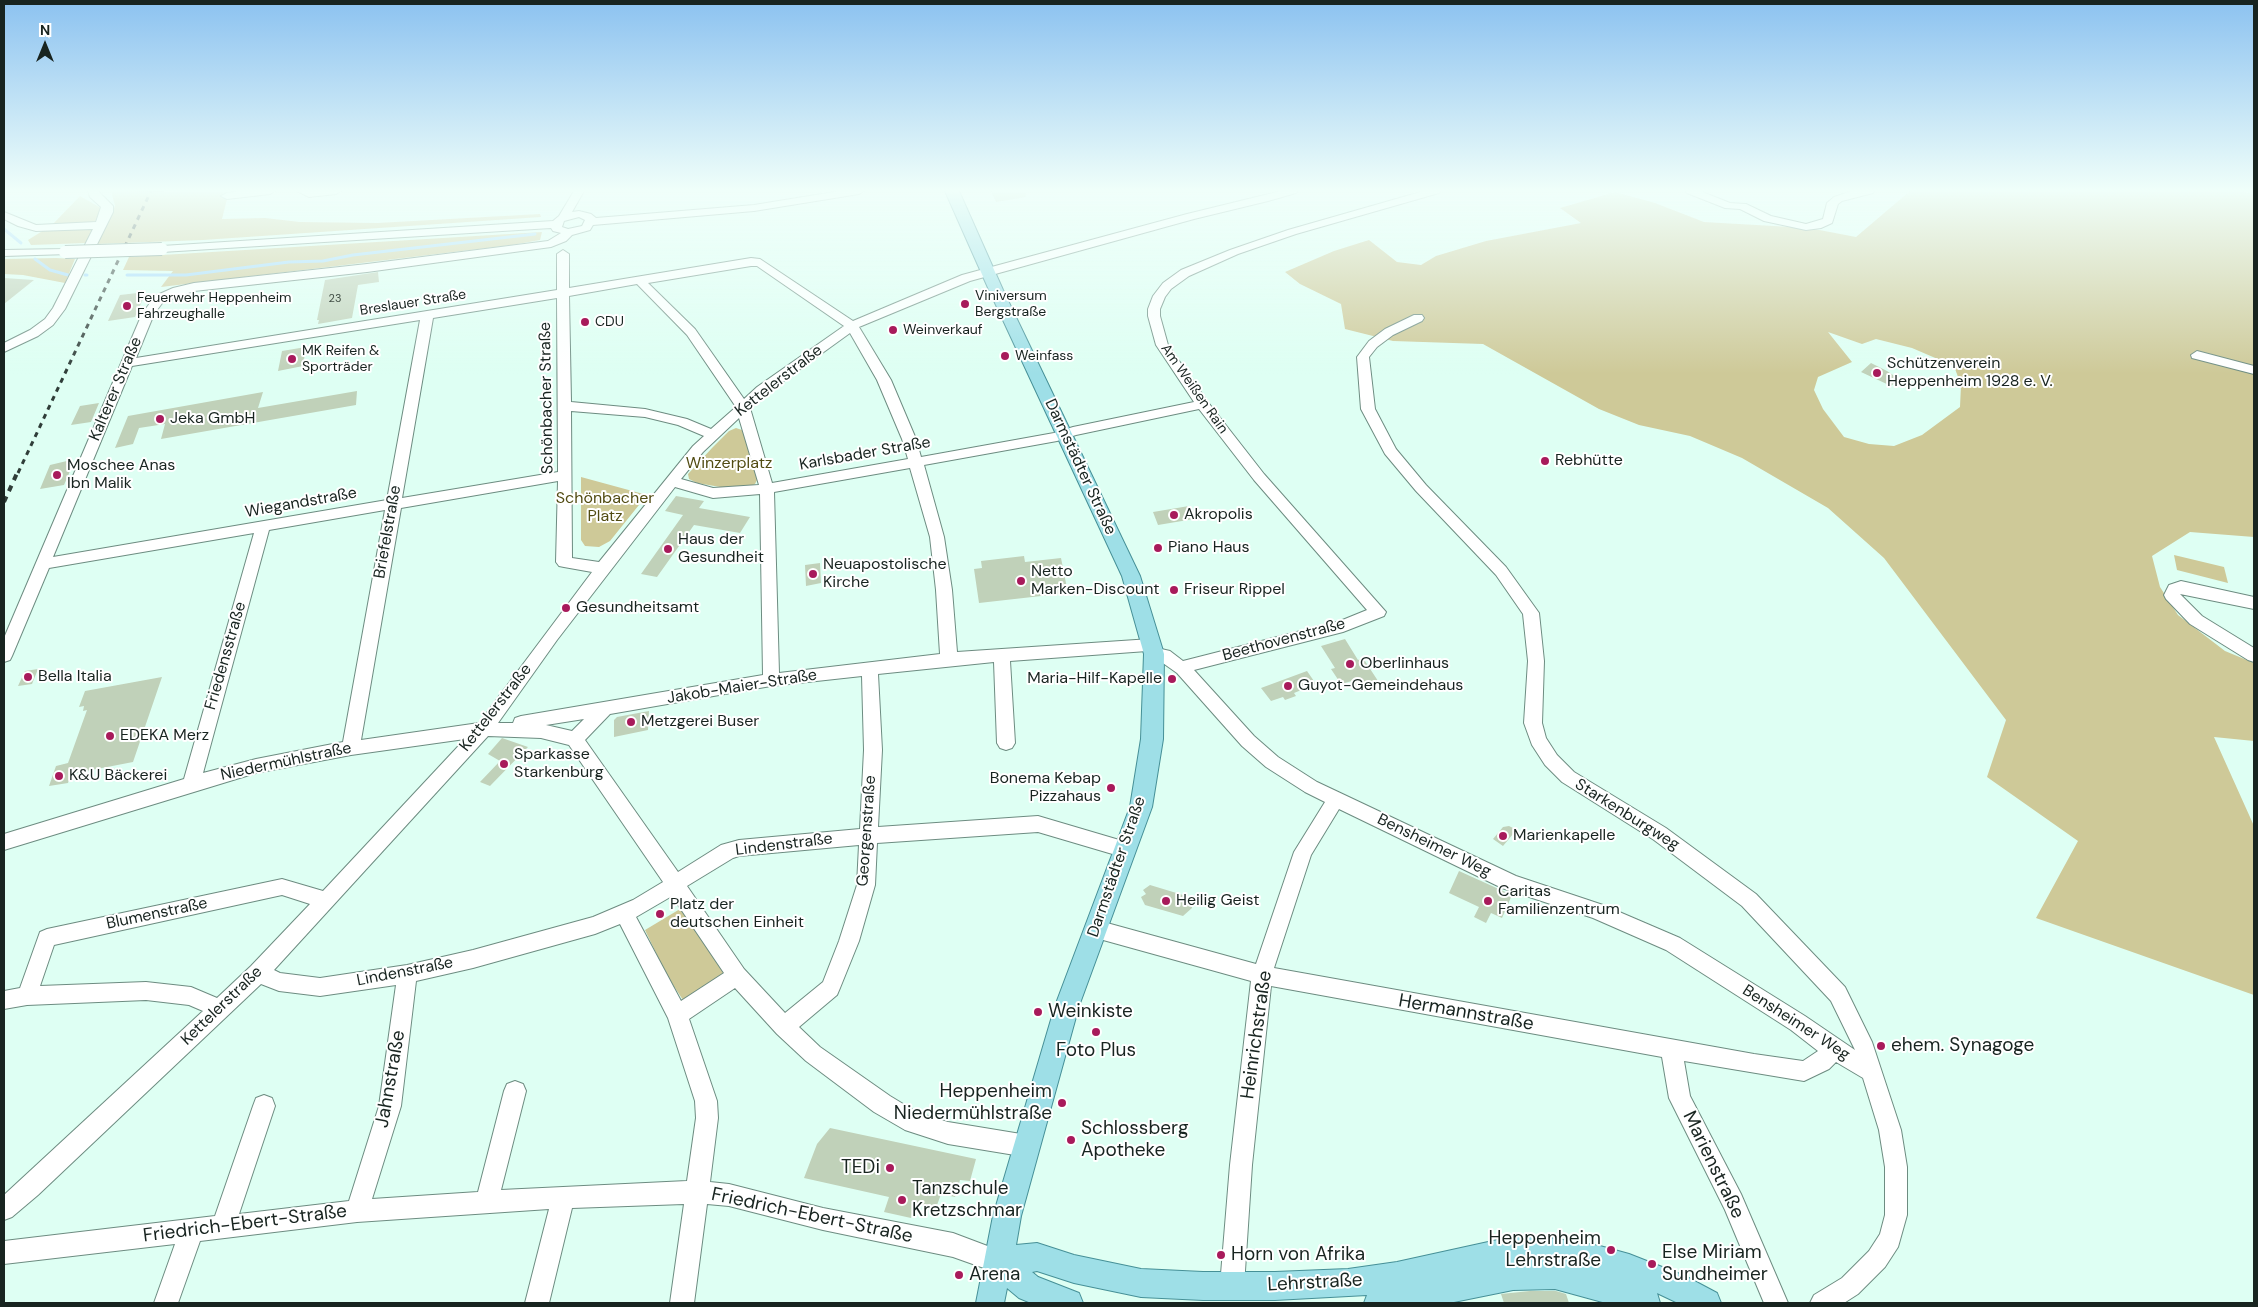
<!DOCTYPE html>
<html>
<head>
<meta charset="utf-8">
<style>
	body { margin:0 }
	#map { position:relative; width:2258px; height:1307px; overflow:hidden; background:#defff3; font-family:"DM Sans",sans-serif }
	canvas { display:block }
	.frame { position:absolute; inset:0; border:5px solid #182420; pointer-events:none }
	.north { position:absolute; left:20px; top:20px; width:50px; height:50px; -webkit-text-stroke:4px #fff; paint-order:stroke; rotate:0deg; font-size:14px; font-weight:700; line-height:20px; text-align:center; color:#182420 }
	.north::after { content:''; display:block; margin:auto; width:18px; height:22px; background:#182420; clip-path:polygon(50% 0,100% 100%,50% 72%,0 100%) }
</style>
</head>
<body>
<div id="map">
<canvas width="2258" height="1307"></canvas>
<div class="frame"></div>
<div class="north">N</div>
</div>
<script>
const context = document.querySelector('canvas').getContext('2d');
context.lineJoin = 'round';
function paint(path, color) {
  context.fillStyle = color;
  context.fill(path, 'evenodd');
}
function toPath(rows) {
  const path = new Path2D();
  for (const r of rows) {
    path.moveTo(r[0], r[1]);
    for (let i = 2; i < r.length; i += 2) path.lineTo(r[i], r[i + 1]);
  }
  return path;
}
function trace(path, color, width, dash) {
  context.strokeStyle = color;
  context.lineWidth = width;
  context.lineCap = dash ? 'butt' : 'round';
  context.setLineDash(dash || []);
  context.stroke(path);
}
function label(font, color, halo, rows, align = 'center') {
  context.font = font + ' "DM Sans",sans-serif';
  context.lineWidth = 4;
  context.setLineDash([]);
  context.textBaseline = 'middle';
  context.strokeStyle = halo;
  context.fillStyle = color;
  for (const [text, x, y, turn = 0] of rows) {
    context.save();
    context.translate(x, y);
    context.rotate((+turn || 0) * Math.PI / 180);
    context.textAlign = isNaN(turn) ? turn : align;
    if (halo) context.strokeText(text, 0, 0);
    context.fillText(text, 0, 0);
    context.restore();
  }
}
const green = toPath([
	[111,191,223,192,222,196,227,199,222,219,265,218,300,222,377,223,540,214,541,217,203,240,96,244,115,206],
	[1910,191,2243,191,2254,195,2254,537,2190,532,2152,556,2160,587,2178,615,2225,651,2254,663,2254,741,2214,737,2254,826,2254,995,2036,918,2078,841,1987,777,2006,720,1884,558,1828,508,1742,458,1690,436,1639,425,1599,409,1483,344,1393,341,1345,329,1341,304,1300,284,1285,272,1334,251,1369,240,1397,262,1421,265,1436,256,1486,241,1581,223,1560,208,1615,192,1655,203,1704,222,1809,228,1856,237],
	[1828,332,1862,344,1876,339,1912,348,1954,366,1961,385,1960,407,1922,435,1894,446,1869,444,1844,437,1823,409,1814,390,1818,377,1852,362],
	[80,196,101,208,86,243,31,245,28,240,52,225],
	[542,232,540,240,512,245,161,287,173,271,123,270,129,257],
	[56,258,75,259,65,283,23,275,4,274,4,259],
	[736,428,742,430,746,440,757,480,755,484,749,487,726,488,697,483,689,479,688,474,712,448,729,431],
	[581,477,647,495,610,541,599,547,585,546,581,540],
	[2174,555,2224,567,2228,583,2177,570],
	[680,909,730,974,685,1003,667,976,645,930]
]);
const stream = toPath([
	[4,229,21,243],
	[35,259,50,270,68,275],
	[85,275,87,275],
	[127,275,186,275,289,262,323,261,353,255,535,234]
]);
const building = toPath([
	[991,191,1025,191,1026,197,996,202],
	[378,272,379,282,358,285,352,318,318,324,319,320,317,320,325,280],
	[4,278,34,280,4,304],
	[146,292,135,317,108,321,120,295],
	[306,347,303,366,278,371,282,351],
	[1871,363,1887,371,1899,379,1891,386,1861,372],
	[357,391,356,405,161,439,165,424,139,428,133,444,115,448,128,416,263,392,258,408],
	[99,403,91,422,71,425,80,406],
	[71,460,70,462,74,462,64,485,40,489,50,465],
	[676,496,704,501,699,508,750,517,740,533,694,525,657,577,641,574,683,515,665,511],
	[1189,506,1194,519,1158,525,1153,512],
	[1024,556,1025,562,1061,558,1068,593,979,603,974,569,982,568,981,561],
	[820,563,821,583,806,586,805,565],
	[1345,639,1358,660,1363,658,1380,684,1368,687,1366,683,1355,686,1352,681,1341,684,1331,669,1335,668,1321,646],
	[38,669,32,684,18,686,25,671],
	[1307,671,1316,684,1294,693,1296,696,1285,700,1283,697,1271,701,1261,688],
	[162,677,133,762,71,774,68,783,49,786,56,766,68,763,87,710,83,711,84,706,79,707,85,691],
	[649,711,648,730,614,737,614,720,617,717],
	[502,738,528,747,490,786,480,782,500,761,488,754],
	[1509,826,1513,828,1513,834,1503,846,1493,839,1503,827],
	[1459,871,1512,895,1502,918,1491,913,1486,923,1474,917,1479,907,1449,893],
	[1150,885,1183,895,1191,901,1192,908,1183,916,1145,905,1141,897,1146,894,1143,890],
	[830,1128,976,1159,970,1181,960,1180,955,1197,941,1194,936,1208,916,1203,911,1218,884,1212,889,1197,804,1178,817,1144],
	[1530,1291,1556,1291,1566,1294,1569,1303,1504,1303,1501,1294]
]);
const minor = toPath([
	[88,191,98,191,113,206,113,212,65,309,53,325,38,336,4,352,4,343,30,330,45,319,53,308,93,229,36,231,18,226,4,219,4,212,36,225,96,222,101,207,90,197,88,191],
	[243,191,275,191,270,194,227,199,221,196,227,193,243,191],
	[297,191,341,191,336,194,309,197,297,191],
	[574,191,584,191,572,212,579,211,591,214,596,218,754,205,840,191,864,191,859,194,754,211,593,225,590,230,572,235,566,241,551,247,367,272,194,291,163,302,154,314,136,358,557,290,557,254,563,250,569,254,569,288,751,258,760,259,853,321,962,275,1187,214,1281,191,1297,191,1296,193,1268,201,1194,219,970,281,859,327,891,380,916,439,921,457,1054,433,1073,427,1194,402,1156,345,1148,316,1148,309,1153,296,1163,283,1181,270,1230,250,1288,230,1424,191,1440,191,1439,193,1296,234,1238,254,1189,276,1171,289,1165,297,1160,309,1160,316,1168,345,1207,401,1264,474,1386,612,1384,616,1343,632,1194,670,1254,736,1278,757,1317,782,1516,876,1603,905,1680,938,1805,1016,1855,1050,1831,1001,1742,906,1654,840,1562,782,1545,765,1532,745,1524,723,1528,661,1523,614,1496,575,1416,491,1385,454,1361,409,1357,357,1369,341,1385,329,1414,315,1422,315,1424,318,1422,321,1393,335,1377,347,1369,357,1375,409,1396,449,1426,485,1506,567,1539,613,1544,661,1542,723,1546,738,1557,755,1574,772,1666,828,1756,894,1845,987,1872,1042,1901,1130,1907,1167,1907,1215,1898,1247,1885,1267,1858,1294,1844,1303,1810,1303,1814,1295,1842,1278,1869,1251,1880,1234,1885,1215,1885,1167,1879,1130,1863,1078,1836,1062,1829,1069,1804,1081,1684,1061,1690,1096,1741,1194,1788,1303,1764,1303,1725,1210,1669,1098,1662,1057,1271,986,1252,1165,1244,1286,1240,1294,1232,1298,1224,1294,1220,1286,1230,1165,1251,981,1096,938,1089,935,1086,929,1089,923,1096,920,1256,964,1294,852,1325,802,1305,792,1266,767,1242,746,1177,673,1160,661,1148,658,1146,654,1147,651,1010,661,1015,743,1012,748,1006,750,1000,748,997,743,994,662,878,674,882,750,878,827,1038,816,1126,842,1133,844,1135,850,1133,856,1126,858,1038,832,877,843,875,885,859,941,840,988,837,995,799,1027,820,1047,890,1096,918,1113,948,1122,1027,1135,1035,1138,1038,1146,1035,1154,1027,1157,948,1144,905,1130,874,1112,806,1061,777,1034,735,988,689,1019,717,1101,718,1118,710,1182,729,1184,823,1208,953,1233,1006,1253,1010,1261,1006,1269,998,1273,953,1257,823,1230,729,1206,707,1204,694,1303,670,1303,684,1204,572,1208,549,1303,525,1303,549,1209,357,1222,200,1241,178,1303,154,1303,175,1244,4,1264,4,1241,215,1216,253,1106,256,1098,264,1095,272,1098,275,1106,239,1214,349,1201,379,1106,396,985,320,996,279,991,261,984,38,1195,12,1217,4,1220,4,1195,203,1011,189,1005,146,1000,27,1005,4,1009,4,991,20,988,40,932,47,929,282,879,323,891,465,739,351,755,256,773,4,850,4,834,184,779,254,533,49,568,12,656,10,660,4,662,4,638,142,314,155,296,173,288,194,283,367,264,548,241,561,233,553,231,551,228,162,252,156,249,162,246,553,221,559,216,574,191],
	[579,217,585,220,582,226,568,229,562,227,564,221,579,217],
	[751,266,757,266,844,326,757,387,744,399,695,329,648,283,751,266],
	[637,284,687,335,736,407,711,429,687,419,645,409,571,402,569,296,637,284],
	[557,298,558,472,402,498,433,318,557,298],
	[420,320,387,500,53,557,132,366,420,320],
	[850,333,877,380,902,439,908,459,772,483,750,408,767,393,850,333],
	[1199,409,1254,480,1367,610,1340,621,1183,661,1170,651,1157,648,1159,645,1157,641,1151,639,957,652,952,590,944,537,924,465,1057,441,1076,435,1199,409],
	[571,411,645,417,678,425,704,436,693,446,599,562,572,558,571,411],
	[739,418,759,485,713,488,681,479,703,452,739,418],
	[910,468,930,537,936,590,940,654,779,673,774,492,910,468],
	[558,481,556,562,559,566,564,567,592,572,479,723,361,740,401,508,558,481],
	[675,487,713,498,760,494,763,675,521,716,515,718,513,723,498,723,557,640,675,487],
	[385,510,343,742,256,759,203,773,269,530,385,510],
	[862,676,864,750,860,829,739,840,721,845,678,872,585,740,610,714,771,686,862,676],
	[584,719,572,731,546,725,584,719],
	[488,736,541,738,569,745,663,882,633,900,593,917,473,950,407,965,320,978,280,973,274,970,488,736],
	[1339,809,1502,888,1593,918,1666,950,1791,1030,1818,1051,1803,1061,1754,1054,1274,968,1311,855,1339,809],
	[859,845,857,885,839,941,823,982,785,1013,744,969,687,886,733,858,739,856,859,845],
	[282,895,310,904,251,966,217,998,191,987,146,982,40,986,54,945,282,895],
	[672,896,724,973,681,1001,636,917,672,896],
	[620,924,668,1018,695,1101,696,1118,687,1181,501,1190,526,1091,523,1084,515,1081,507,1084,504,1091,478,1192,372,1199,401,1106,416,981,473,968,595,934,620,924],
	[1686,191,1700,191,1730,203,1746,204,1771,216,1806,224,1823,219,1827,203,1834,197,1852,191,1874,191,1873,193,1842,201,1838,204,1832,223,1821,228,1806,230,1764,221,1740,209,1725,208,1687,193,1686,191],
	[65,249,69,250,71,252,69,254,4,256,4,250,65,249],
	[2197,351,2254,366,2254,374,2192,358,2191,355,2197,351],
	[2181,581,2254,597,2254,609,2180,594,2202,616,2254,648,2254,662,2248,660,2190,624,2166,599,2164,595,2169,585,2181,581]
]);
const major = toPath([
	[945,191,959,191,1003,290,1140,576,1164,654,1163,739,1152,807,1079,1006,1021,1216,1016,1245,1037,1243,1074,1255,1141,1269,1203,1272,1275,1272,1348,1269,1397,1262,1511,1237,1544,1237,1600,1246,1629,1254,1685,1276,1717,1293,1721,1303,1678,1303,1657,1293,1660,1303,1606,1303,1555,1289,1513,1290,1449,1303,1364,1303,1367,1295,1275,1300,1203,1300,1141,1297,1074,1283,1037,1271,1032,1272,1038,1277,1079,1293,1083,1303,1031,1303,1019,1298,1007,1288,1004,1303,976,1303,993,1216,1055,1006,1130,807,1141,739,1144,654,1122,576,989,290,945,191]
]);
const railFar1 = toPath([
	[18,473,151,191]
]);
const rail = toPath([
	[4,502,18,471]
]);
const minorBridge = toPath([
	[65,252,162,249]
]);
const markers = [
	[965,304,5,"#a81a5b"],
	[127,306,5,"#a81a5b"],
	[585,322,5,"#a81a5b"],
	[893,330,5,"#a81a5b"],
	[1005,356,5,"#a81a5b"],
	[292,359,5,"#a81a5b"],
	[1877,373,5,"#a81a5b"],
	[160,419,5,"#a81a5b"],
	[1545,461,5,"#a81a5b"],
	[57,475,5,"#a81a5b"],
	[1174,515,5,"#a81a5b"],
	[1158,548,5,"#a81a5b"],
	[668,549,5,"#a81a5b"],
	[813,574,5,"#a81a5b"],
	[1021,581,5,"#a81a5b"],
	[1174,590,5,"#a81a5b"],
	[566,608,5,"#a81a5b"],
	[1350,664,5,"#a81a5b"],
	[28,677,5,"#a81a5b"],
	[1172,679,5,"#a81a5b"],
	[1288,686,5,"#a81a5b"],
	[631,722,5,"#a81a5b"],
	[110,736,5,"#a81a5b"],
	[504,764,5,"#a81a5b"],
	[59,776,5,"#a81a5b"],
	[1111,788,5,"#a81a5b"],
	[1503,836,5,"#a81a5b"],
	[1166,901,5,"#a81a5b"],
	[1488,901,5,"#a81a5b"],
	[660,914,5,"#a81a5b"],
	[1038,1012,5,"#a81a5b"],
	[1096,1032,5,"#a81a5b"],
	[1881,1046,5,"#a81a5b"],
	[1062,1103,5,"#a81a5b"],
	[1071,1140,5,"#a81a5b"],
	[890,1168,5,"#a81a5b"],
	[902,1200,5,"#a81a5b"],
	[1611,1250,5,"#a81a5b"],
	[1221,1255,5,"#a81a5b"],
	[1652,1264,5,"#a81a5b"],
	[959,1275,5,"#a81a5b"]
];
const farNumbernames = [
	["23",335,299]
];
const farPoinames = [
	["Viniversum",975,296],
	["Bergstraße",975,312],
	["Feuerwehr Heppenheim",137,298],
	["Fahrzeughalle",137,314],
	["CDU",595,322],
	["Weinverkauf",903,330],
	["MK Reifen &",302,351],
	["Sporträder",302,367],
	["Weinfass",1015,356]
];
const farStreetnames = [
	["Breslauer Straße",413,303,-9],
	["Am Weißen Rain",1194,389,55]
];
const poiNames = [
	["Schützenverein",1887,364],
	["Heppenheim 1928 e. V.",1887,382],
	["Jeka GmbH",170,419],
	["Rebhütte",1555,461],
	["Moschee Anas",67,466],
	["Ibn Malik",67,484],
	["Akropolis",1184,515],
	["Haus der",678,540],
	["Gesundheit",678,558],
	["Piano Haus",1168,548],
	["Neuapostolische",823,565],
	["Kirche",823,583],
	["Netto",1031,572],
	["Marken-Discount",1031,590],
	["Friseur Rippel",1184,590],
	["Gesundheitsamt",576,608],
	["Oberlinhaus",1360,664],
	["Bella Italia",38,677],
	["Maria-Hilf-Kapelle",1162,679,"right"],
	["Guyot-Gemeindehaus",1298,686],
	["Metzgerei Buser",641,722],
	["EDEKA Merz",120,736],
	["Sparkasse",514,755],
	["Starkenburg",514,773],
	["K&U Bäckerei",69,776],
	["Bonema Kebap",1101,779,"right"],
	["Pizzahaus",1101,797,"right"],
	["Marienkapelle",1513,836],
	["Caritas",1498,892],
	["Familienzentrum",1498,910],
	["Heilig Geist",1176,901],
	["Platz der",670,905],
	["deutschen Einheit",670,923]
];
const streetNames = [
	["Kettelerstraße",779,381,-38],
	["Kalterer Straße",116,389,-67],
	["Schönbacher Straße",547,398,-91],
	["Karlsbader Straße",865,454,-10],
	["Darmstädter Straße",1080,467,65],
	["Wiegandstraße",301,503,-10],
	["Briefelstraße",388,532,-80],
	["Beethovenstraße",1284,640,-15],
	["Friedensstraße",226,656,-74],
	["Jakob-Maier-Straße",742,687,-9],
	["Kettelerstraße",496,708,-52],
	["Niedermühlstraße",286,762,-12],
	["Starkenburgweg",1627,815,32],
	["Georgenstraße",867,831,-86],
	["Lindenstraße",784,845,-7],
	["Bensheimer Weg",1434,846,26],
	["Darmstädter Straße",1117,867,-71],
	["Blumenstraße",157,914,-12],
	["Lindenstraße",405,972,-11],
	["Kettelerstraße",222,1006,-44],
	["Bensheimer Weg",1796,1023,33]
];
const parkNames = [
	["Winzerplatz",729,464],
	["Schönbacher",605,499],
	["Platz",605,517]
];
const nearPoinames = [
	["Weinkiste",1048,1012],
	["ehem. Synagoge",1891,1046],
	["Foto Plus",1096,1051,"center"],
	["Heppenheim",1052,1092,"right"],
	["Niedermühlstraße",1052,1114,"right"],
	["Schlossberg",1081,1129],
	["Apotheke",1081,1151],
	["TEDi",880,1168,"right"],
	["Tanzschule",912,1189],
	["Kretzschmar",912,1211],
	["Heppenheim",1601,1239,"right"],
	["Lehrstraße",1601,1261,"right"],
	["Else Miriam",1662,1253],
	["Sundheimer",1662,1275],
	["Horn von Afrika",1231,1255],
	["Arena",969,1275]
];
const nearStreetnames = [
	["Hermannstraße",1466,1013,10],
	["Heinrichstraße",1257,1035,-82],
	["Jahnstraße",391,1079,-80],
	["Marienstraße",1713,1165,64],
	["Friedrich-Ebert-Straße",812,1216,12],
	["Friedrich-Ebert-Straße",245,1224,-7],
	["Lehrstraße",1315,1283,-3]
];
paint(green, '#cec998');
trace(stream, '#a2d8fd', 3);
paint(building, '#c0d1b9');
trace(minor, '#6d8c81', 2);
trace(major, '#469097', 2);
paint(minor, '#fff');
paint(major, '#9edfe7');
trace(railFar1, '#2f3d38', 3, [5, 5]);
trace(rail, '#2f3d38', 4, [6, 6]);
trace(minorBridge, '#6d8c81', 14, []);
trace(minorBridge, '#fff', 12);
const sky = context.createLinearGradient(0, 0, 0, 374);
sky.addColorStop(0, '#8cc2f0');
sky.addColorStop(0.51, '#f0fffa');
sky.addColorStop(1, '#f0fffa00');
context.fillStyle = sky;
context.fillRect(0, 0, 2258, 374);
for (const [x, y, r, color] of markers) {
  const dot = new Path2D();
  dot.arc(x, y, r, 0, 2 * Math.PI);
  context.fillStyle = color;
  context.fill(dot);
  trace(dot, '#fff', 2);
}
label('11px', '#424f46', null, farNumbernames);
label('14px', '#182420', '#fff', farPoinames, 'left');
label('14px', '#182420', '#fff', farStreetnames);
label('16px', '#182420', '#fff', poiNames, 'left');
label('16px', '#182420', '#fff', streetNames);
label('16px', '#514b12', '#fff', parkNames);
label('19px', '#182420', '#fff', nearPoinames, 'left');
label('19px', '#182420', '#fff', nearStreetnames);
</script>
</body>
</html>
